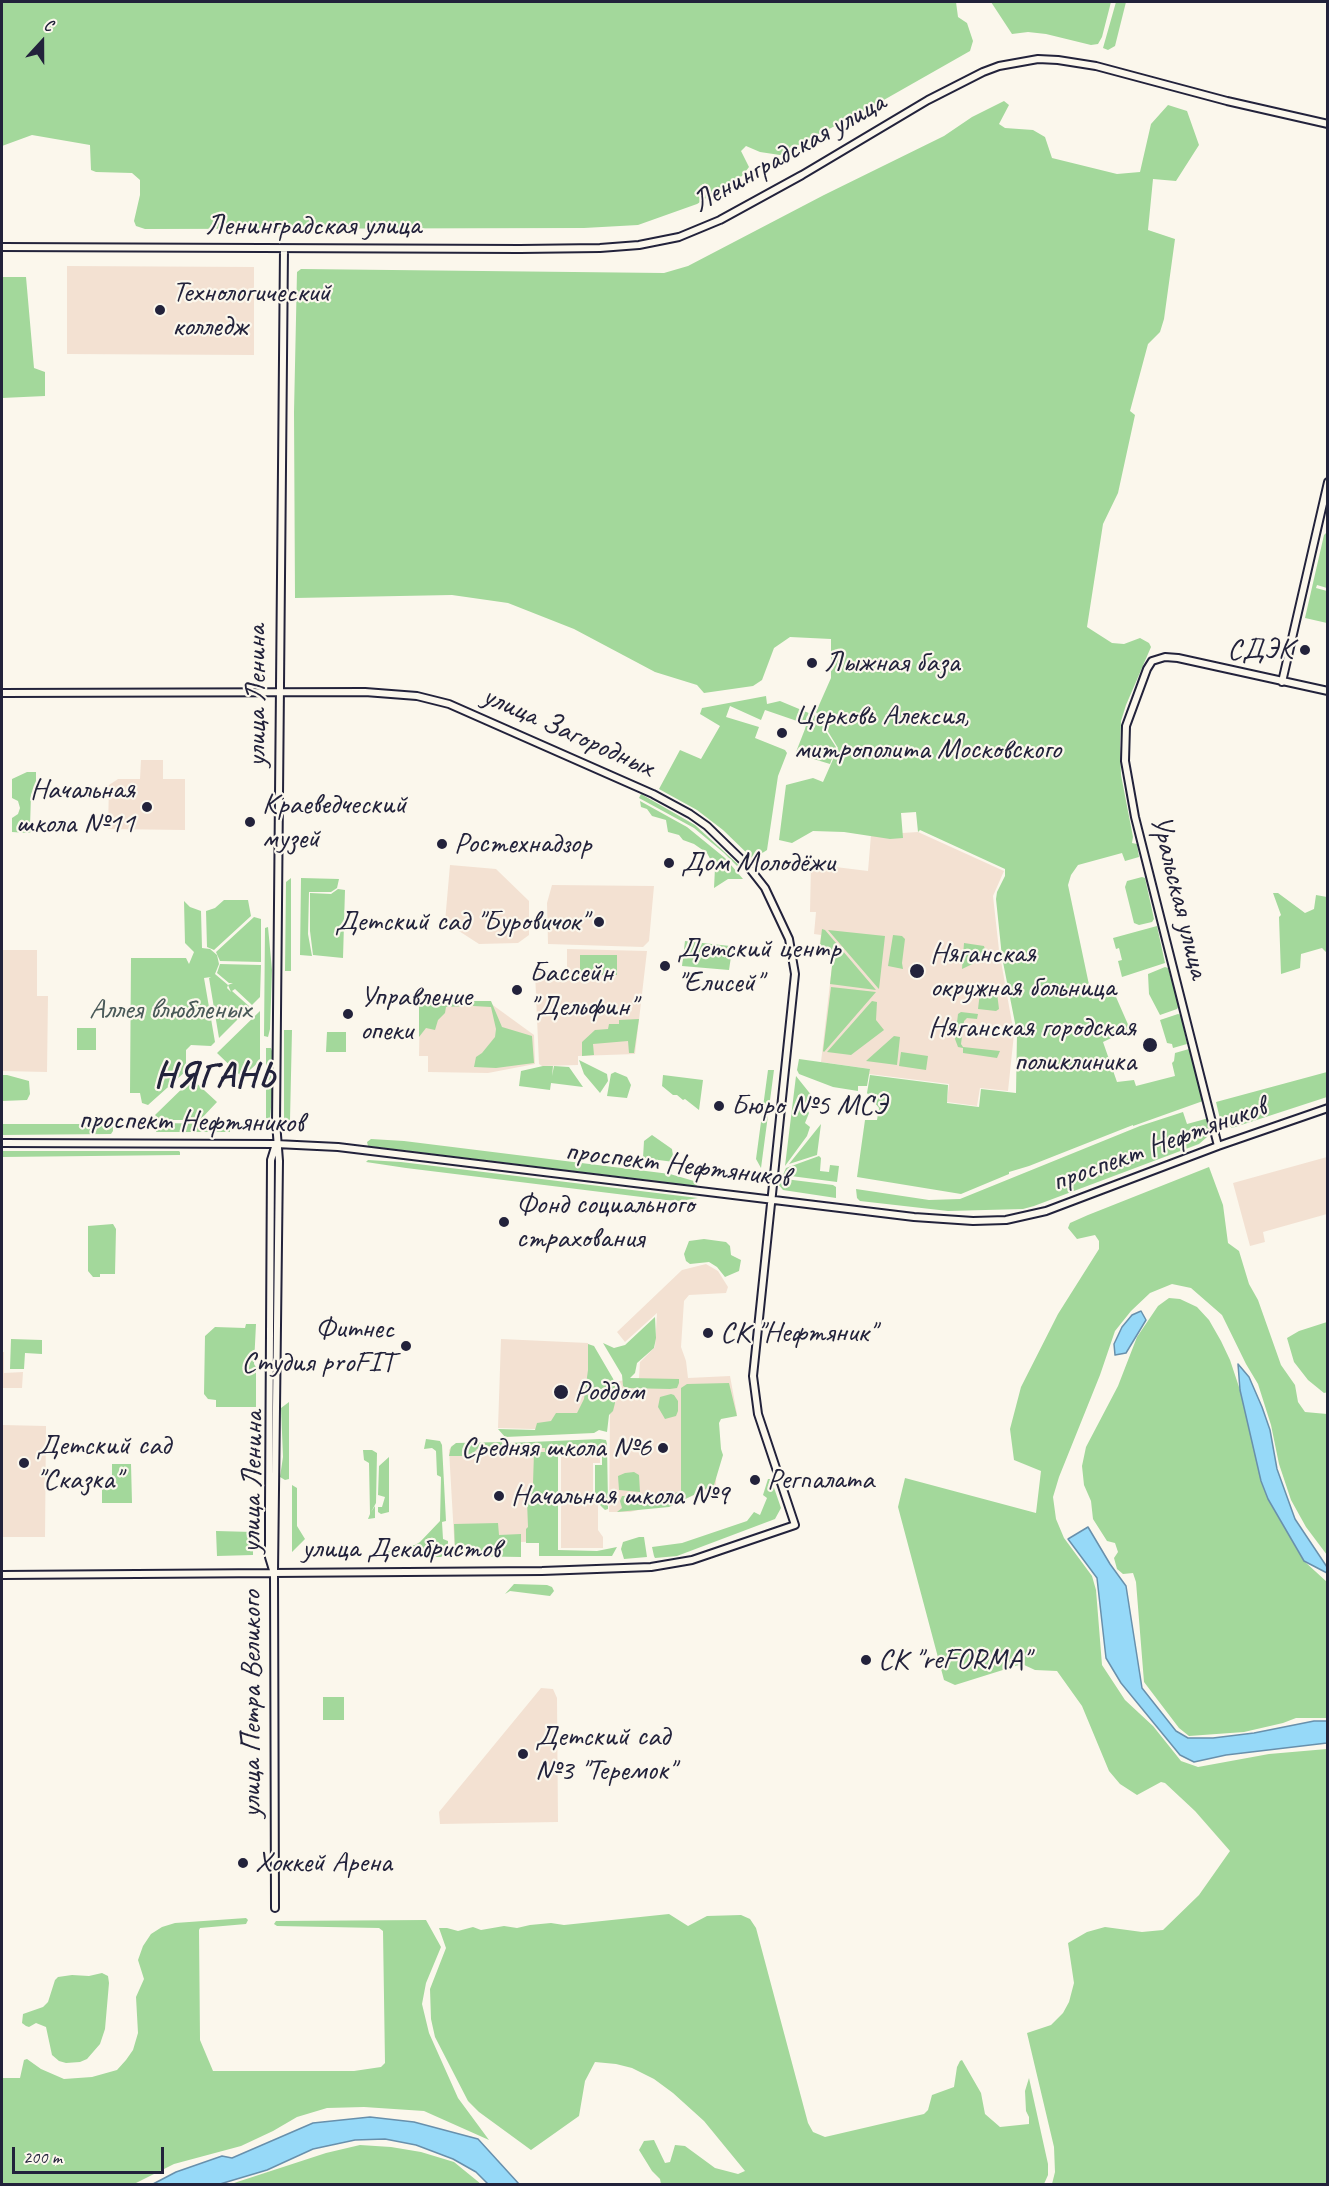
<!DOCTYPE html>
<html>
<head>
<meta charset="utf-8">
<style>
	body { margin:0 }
	#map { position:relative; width:1329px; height:2186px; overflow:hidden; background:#fbf7ec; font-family:Caveat,sans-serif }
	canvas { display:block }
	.frame { position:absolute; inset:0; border:3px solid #22223b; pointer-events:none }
	.north { position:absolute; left:12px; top:12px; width:60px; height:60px; -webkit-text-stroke:4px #fbf7ec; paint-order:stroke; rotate:21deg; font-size:16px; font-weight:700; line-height:24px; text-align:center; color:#22223b }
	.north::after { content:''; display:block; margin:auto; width:21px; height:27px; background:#22223b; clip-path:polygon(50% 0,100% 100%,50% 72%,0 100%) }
	.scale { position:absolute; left:12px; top:2147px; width:152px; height:27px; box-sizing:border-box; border:3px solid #22223b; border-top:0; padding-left:8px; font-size:18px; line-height:21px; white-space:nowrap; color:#22223b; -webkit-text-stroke:4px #fbf7ec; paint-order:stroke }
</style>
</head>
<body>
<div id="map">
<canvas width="1329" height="2186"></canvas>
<div class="frame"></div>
<div class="north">С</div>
<div class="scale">200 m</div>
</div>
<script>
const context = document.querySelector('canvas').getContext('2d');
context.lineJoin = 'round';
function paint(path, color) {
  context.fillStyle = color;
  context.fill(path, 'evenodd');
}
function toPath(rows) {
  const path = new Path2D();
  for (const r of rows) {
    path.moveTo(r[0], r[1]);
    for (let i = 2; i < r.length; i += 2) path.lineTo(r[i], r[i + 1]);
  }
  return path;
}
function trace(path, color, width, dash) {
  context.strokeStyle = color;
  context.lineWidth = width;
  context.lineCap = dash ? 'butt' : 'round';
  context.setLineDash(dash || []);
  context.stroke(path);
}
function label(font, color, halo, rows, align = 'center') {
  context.font = font + ' Caveat,sans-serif';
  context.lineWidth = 4.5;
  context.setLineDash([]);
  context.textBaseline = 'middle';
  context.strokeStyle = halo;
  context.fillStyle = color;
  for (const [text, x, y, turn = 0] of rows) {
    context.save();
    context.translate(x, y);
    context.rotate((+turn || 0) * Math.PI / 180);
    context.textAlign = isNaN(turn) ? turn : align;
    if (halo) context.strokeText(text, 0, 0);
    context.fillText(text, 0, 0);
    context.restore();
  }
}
const built = toPath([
	[67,266,254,267,254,355,67,354],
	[141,760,163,760,163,779,185,779,185,830,108,829,109,785,118,779,140,779],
	[918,832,1004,871,993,896,999,950,1014,1034,1008,1091,980,1088,977,1106,947,1102,949,1084,869,1074,870,1069,821,1062,833,957,818,955,821,935,814,934,816,912,810,912,811,864,868,871,871,835],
	[450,865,496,869,529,901,529,935,518,943,479,944,445,922],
	[552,885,654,886,649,941,643,947,548,944,547,903],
	[567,949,647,951,635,1054,578,1056,578,1065,542,1066,539,1064,535,972,567,970],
	[2,950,37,950,37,996,48,996,47,1072,2,1071],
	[420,1002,490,1003,534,1035,535,1064,488,1073,428,1072,428,1056,419,1056],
	[1327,1157,1327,1214,1263,1232,1265,1242,1250,1246,1233,1183],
	[706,1264,718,1271,728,1287,726,1293,689,1295,684,1301,681,1347,686,1361,688,1378,730,1376,737,1414,717,1418,716,1486,685,1499,630,1512,609,1512,610,1415,613,1382,639,1378,640,1362,655,1347,657,1313,625,1342,617,1332,682,1270],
	[501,1339,588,1343,590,1403,565,1430,498,1428],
	[2,1352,4,1352,4,1373,23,1372,22,1388,3,1388,2,1390],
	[2,1425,46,1426,45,1537,2,1537],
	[546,1444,548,1541,521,1542,520,1553,455,1554,449,1450,453,1445],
	[561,1452,600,1452,600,1463,593,1463,593,1498,598,1498,598,1530,603,1537,603,1548,561,1548],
	[541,1688,553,1689,557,1698,558,1822,440,1824,439,1812]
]);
const green = toPath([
	[2,2,956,2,958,17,967,23,973,41,970,51,882,101,780,155,760,152,746,146,741,151,749,167,742,176,697,204,638,225,584,228,145,229,136,226,134,221,140,195,140,180,132,173,96,172,91,170,90,145,32,135,2,146],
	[991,2,1111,2,1102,37,1098,44,1091,45,1046,34,1028,32,1012,34],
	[1116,2,1126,2,1115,46,1108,50,1103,48],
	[1004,101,1009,105,999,124,1005,128,1033,130,1045,137,1052,158,1117,174,1140,172,1151,124,1168,105,1187,111,1199,145,1176,181,1153,179,1148,230,1175,239,1164,319,1160,332,1148,344,1130,411,1135,415,1118,493,1103,524,1087,627,1112,643,1124,644,1140,638,1149,643,1151,647,1126,705,1121,721,1120,745,1121,775,1133,837,1132,843,1137,844,1139,857,1125,861,1122,853,1078,865,1071,875,1068,885,1092,999,1104,996,1116,997,1130,1029,1103,1042,1117,1082,1134,1080,1136,1086,1175,1076,1172,1063,1174,1061,1175,1053,1189,1049,1203,1101,1133,1126,1133,1125,1029,1166,1009,1172,1009,1174,961,1194,857,1177,865,1120,877,1120,879,1108,867,1093,870,1075,948,1085,947,1103,979,1107,981,1089,1016,1093,1017,1033,1002,957,996,899,997,892,1005,876,1005,869,920,830,918,832,916,812,901,813,903,838,890,839,844,832,813,831,792,843,779,840,786,785,813,778,823,782,838,748,816,712,831,678,831,639,790,637,774,648,762,680,753,686,704,693,697,685,655,672,574,629,508,603,452,595,295,598,294,412,297,272,301,269,664,273,688,266,824,195,944,136,972,117],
	[2,277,26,277,34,368,45,372,45,396,2,398],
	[1327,532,1327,588,1317,585,1316,588,1327,591,1327,623,1305,618,1324,535],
	[766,696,767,704,780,701,816,716,836,747,830,764,797,754,796,752,805,729,806,725,810,725,812,717,807,716,805,722,800,722,801,717,799,716,797,721,765,710,761,720,730,706,726,717,759,727,755,738,785,750,787,753,778,776,767,850,753,859,723,830,697,810,659,789,680,750,701,759,720,726,700,714,702,708],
	[27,772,36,772,36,792,31,794,30,827,33,828,31,832,28,833,12,832,12,818,18,814,20,808,18,801,12,798,12,779],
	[641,794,695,825,742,868,740,869,724,853,694,828,639,798],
	[640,801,687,827,725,858,743,879,728,879,714,888,715,868,707,853,694,844,683,840,679,835,668,832,666,820,652,816,647,809,641,807],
	[1142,877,1145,878,1154,919,1152,922,1139,925,1134,923,1125,887,1127,881],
	[291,878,291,971,285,971,286,882],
	[301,878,339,879,337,888,331,892,309,892,308,934,312,956,300,955],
	[338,889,345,890,343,958,313,955,310,931,310,893,331,894],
	[1273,893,1278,893,1305,913,1314,909,1316,895,1327,897,1327,953,1322,948,1301,954,1300,968,1281,974,1279,917,1281,915],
	[224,900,248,900,251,916,214,950,207,947,206,911,215,908],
	[184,901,190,907,201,911,202,948,210,949,217,955,219,964,215,974,228,985,227,988,231,992,228,985,233,983,229,983,217,973,220,964,261,965,260,997,252,1005,235,989,232,991,250,1007,219,1038,209,978,211,977,204,978,215,1042,211,1046,191,1045,186,1050,186,1071,148,1105,142,1103,140,1093,130,1093,131,958,186,958,189,964,194,952,185,943],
	[254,917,261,919,261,962,220,961,216,952],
	[1157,926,1165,963,1122,977,1118,961,1122,960,1119,948,1116,949,1113,938],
	[268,927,272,970,270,1029,268,1037,264,1036,265,928],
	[822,929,825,930,876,990,830,984,833,957,819,954],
	[828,930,885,936,879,989,878,988],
	[893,935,902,936,905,939,902,963,903,969,888,966],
	[685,941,730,946,732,950,729,970,682,966],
	[964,943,984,946,987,957,962,969],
	[580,955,617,955,617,975,580,975],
	[1165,967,1168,968,1179,1006,1177,1009,1160,1015,1149,994,1148,974],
	[981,984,996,985,999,1009,996,1011,978,1009],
	[831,987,876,992,824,1052,823,1051],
	[419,1000,430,1000,468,1001,465,1006,446,1007,445,1013,438,1020,435,1030,426,1028,419,1037],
	[474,1001,491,1001,502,1027,532,1036,534,1063,496,1068,474,1067,476,1057,482,1053,495,1037,496,1029,491,1007,473,1006],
	[872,1001,877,1002,876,1020,884,1030,851,1055,827,1052],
	[260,1011,260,1061,242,1077,217,1053],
	[961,1012,978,1014,977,1019,967,1018,964,1021,961,1044,963,1047,1000,1051,997,1058,963,1053,963,1048,958,1047,955,1039,958,1014],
	[1178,1014,1181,1015,1187,1044,1173,1048,1172,1044,1167,1043,1160,1020],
	[639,1019,634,1053,629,1053,628,1041,593,1044,594,1055,582,1056,582,1042,595,1030,608,1029,609,1024,619,1024,619,1020],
	[77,1028,96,1028,96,1050,77,1050],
	[284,1030,292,1030,290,1120,285,1120,284,1117],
	[327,1032,346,1032,346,1052,326,1052],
	[894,1036,900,1037,897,1065,866,1061],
	[266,1048,271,1048,275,1060,270,1119,266,1118],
	[901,1052,928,1056,926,1070,899,1066],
	[799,1059,870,1069,867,1086,858,1086,858,1091,833,1087,799,1074,797,1070],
	[579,1060,607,1074,608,1081,600,1093,584,1074],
	[543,1066,553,1066,552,1076,554,1066,569,1067,583,1087,551,1083,550,1090,519,1086,521,1071],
	[768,1070,774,1070,761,1168,756,1159],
	[615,1072,627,1077,631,1085,627,1098,607,1096,611,1074],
	[1327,1072,1327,1097,1232,1128,1220,1119,1216,1102],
	[2,1075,7,1075,29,1081,30,1094,27,1100,2,1101],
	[663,1075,703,1080,699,1110,685,1099,683,1100,677,1095,673,1095,662,1086],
	[796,1076,816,1101,814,1106,809,1106,807,1109,809,1113,805,1123,810,1127,807,1136,785,1166],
	[192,1079,217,1102,200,1120,160,1120,155,1115],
	[1183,1112,1187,1124,1209,1118,1209,1130,1207,1137,1199,1144,1034,1206,1023,1209,948,1211,860,1201,857,1198,856,1189,929,1200,960,1199,1140,1126],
	[158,1123,230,1124,230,1132,156,1132,156,1125],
	[2,1124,113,1124,113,1131,111,1134,2,1135],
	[821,1124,817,1155,789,1164],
	[652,1135,672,1149,674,1162,643,1158,644,1141],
	[371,1139,404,1141,670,1174,694,1181,697,1186,368,1146,367,1142],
	[2,1151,179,1151,180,1152,180,1155,2,1157],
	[819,1156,821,1158,820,1171,829,1172,830,1165,839,1166,837,1182,783,1175,786,1168],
	[368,1160,401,1162,698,1198,680,1201,666,1200,406,1168,366,1162],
	[1209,1167,1223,1205,1228,1243,1239,1251,1249,1284,1258,1300,1281,1365,1295,1385,1298,1402,1305,1412,1327,1414,1327,1555,1306,1527,1291,1500,1279,1464,1271,1425,1258,1384,1246,1364,1222,1315,1191,1288,1172,1284,1150,1293,1131,1311,1115,1331,1100,1375,1059,1477,1053,1497,1056,1519,1064,1538,1092,1576,1096,1590,1102,1665,1125,1700,1153,1726,1181,1761,1198,1767,1269,1754,1327,1749,1327,2184,1052,2184,1055,2172,1054,2147,1027,2033,1051,2025,1063,2013,1069,2002,1074,1983,1068,1943,1087,1932,1105,1927,1142,1932,1163,1930,1199,1895,1230,1851,1195,1811,1165,1783,1161,1782,1137,1795,1120,1784,1109,1771,1082,1706,1057,1671,1035,1670,1022,1664,955,1685,944,1680,898,1507,905,1478,1036,1513,1041,1471,1014,1460,1010,1429,1021,1387,1058,1314,1099,1249,1099,1241,1095,1235,1077,1239,1068,1228,1070,1223,1088,1215],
	[777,1178,833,1185,836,1187,836,1198,783,1190,778,1184],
	[113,1224,116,1229,115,1274,100,1274,100,1277,93,1277,88,1271,88,1226],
	[704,1239,726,1242,730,1246,731,1255,741,1260,739,1271,725,1277,717,1267,709,1262,690,1264,686,1261,684,1254,689,1241],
	[1169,1298,1180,1299,1197,1307,1209,1320,1221,1341,1230,1360,1240,1390,1261,1481,1268,1499,1304,1561,1327,1582,1327,1718,1296,1718,1283,1723,1244,1732,1189,1736,1179,1728,1144,1682,1136,1582,1133,1573,1123,1574,1117,1569,1114,1558,1118,1552,1115,1543,1107,1541,1093,1519,1091,1501,1084,1485,1082,1466,1086,1447,1118,1386,1137,1337,1158,1306],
	[655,1317,656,1338,654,1348,637,1363,635,1373,630,1378,679,1379,679,1383,677,1388,670,1389,626,1388,623,1386,622,1375,603,1343,614,1348,625,1345],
	[1327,1322,1328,1392,1324,1393,1308,1380,1294,1362,1287,1338,1299,1331],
	[246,1324,256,1324,254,1364,256,1367,256,1407,216,1407,216,1400,208,1399,204,1394,205,1336,215,1327,245,1328],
	[11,1339,42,1340,42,1354,25,1353,24,1369,10,1369],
	[588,1344,594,1346,615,1382,615,1403,613,1411,609,1415,607,1432,599,1430,594,1433,505,1437,498,1429,535,1430,537,1423,551,1421,556,1413,577,1413,584,1399,588,1370],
	[729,1383,737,1416,721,1419,719,1423,721,1449,723,1455,714,1485,669,1507,617,1512,622,1508,620,1501,622,1496,669,1495,681,1491,681,1388,687,1384],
	[671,1394,674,1395,678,1401,678,1411,676,1416,665,1419,658,1407,660,1397],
	[289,1402,289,1479,285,1480,280,1477,283,1457,281,1408],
	[426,1439,440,1441,442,1445,446,1521,442,1522,443,1539,448,1541,448,1552,441,1557,418,1557,418,1552,408,1552,407,1557,388,1557,387,1551,403,1550,403,1545,415,1545,420,1542,440,1521,441,1477,437,1475,436,1451,432,1448,424,1449],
	[600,1439,606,1440,607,1444,608,1504,608,1509,605,1510,600,1505,600,1495,595,1494,595,1465,602,1465,602,1450,558,1449,558,1550,597,1551,617,1547,612,1556,539,1556,539,1543,526,1543,526,1529,528,1527,527,1501,533,1484,534,1452,545,1452,545,1448,508,1448,508,1443],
	[502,1442,503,1448,477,1449,471,1456,449,1456,451,1447,456,1443],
	[363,1450,372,1450,377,1453,376,1503,371,1512,375,1506,375,1518,368,1519,370,1514,369,1463,364,1460],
	[389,1457,389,1512,381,1514,378,1512,378,1507,382,1507,385,1497,378,1495,379,1466],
	[112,1464,131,1464,132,1503,102,1503,102,1484,112,1479],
	[625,1473,634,1472,639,1475,640,1492,619,1490,618,1476],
	[768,1479,771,1479,781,1508,775,1519,677,1556,655,1558,654,1556,652,1547,682,1543,747,1521,754,1512,760,1515,767,1498,763,1495],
	[292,1485,297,1488,297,1526,305,1539,292,1552],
	[498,1523,499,1535,521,1534,521,1557,457,1556,455,1551,454,1524],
	[216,1531,253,1532,253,1555,217,1556],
	[639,1537,644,1537,647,1557,624,1559,621,1549,623,1542],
	[514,1584,547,1585,552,1587,554,1591,550,1596,510,1591,505,1594],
	[323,1697,344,1697,344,1720,323,1720],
	[669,1914,688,1926,707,1916,741,1915,750,1919,756,1928,808,2123,813,2132,825,2137,924,2114,928,2110,932,2095,954,2087,957,2067,960,2061,962,2060,981,2093,985,2114,1000,2127,1029,2124,1029,2117,1026,2111,1025,2091,1029,2078,1048,2164,1048,2175,1044,2184,661,2184,660,2179,652,2171,639,2150,644,2141,654,2140,665,2163,670,2162,675,2145,685,2146,715,2168,738,2174,745,2171,704,2121,673,2093,654,2079,632,2068,616,2064,595,2062,585,2081,579,2116,531,2150,479,2112,468,2101,435,2037,431,2019,430,1989,446,1948,439,1928,447,1928,458,1931,473,1927,481,1930,504,1926,517,1928,530,1925,551,1923,564,1925],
	[246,1918,248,1920,246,1924,200,1928,199,1930,200,2040,213,2071,354,2071,381,2067,385,2063,383,1931,379,1928,277,1926,274,1924,276,1921,426,1920,441,1947,426,1983,422,2004,429,2033,458,2098,489,2140,424,2111,364,2107,327,2108,297,2117,273,2131,241,2146,174,2164,134,2184,2,2184,2,2078,20,2078,24,2060,27,2059,41,2069,64,2079,92,2077,117,2070,126,2060,133,2050,138,2033,136,1997,144,1979,138,1960,143,1946,151,1934,162,1927,175,1923],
	[102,1973,108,1976,109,1983,105,2029,100,2044,87,2059,80,2062,66,2063,59,2061,52,2055,46,2027,36,2023,29,2027,26,2026,22,2023,23,2014,43,2007,48,2002,55,1980,58,1977,72,1975,89,1976],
	[360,2145,391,2147,421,2152,454,2162,481,2184,231,2184,326,2153]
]);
const water = toPath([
	[1141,1311,1146,1320,1126,1353,1115,1355,1114,1344,1122,1327,1132,1315,1141,1311],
	[1238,1364,1249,1377,1262,1407,1270,1430,1277,1469,1295,1519,1327,1567,1327,1573,1304,1561,1268,1499,1261,1481,1240,1390,1238,1364],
	[1088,1527,1110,1564,1126,1586,1142,1688,1176,1731,1188,1738,1213,1738,1254,1733,1314,1721,1327,1721,1327,1743,1226,1755,1194,1762,1180,1755,1121,1683,1106,1658,1097,1578,1068,1539,1088,1527],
	[370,2117,414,2122,478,2139,519,2184,488,2184,476,2172,453,2159,416,2145,385,2139,355,2140,313,2149,267,2170,220,2184,153,2184,176,2172,222,2156,232,2158,313,2123,370,2117]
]);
const secondary = toPath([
	[2,247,520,249,600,248,639,245,679,237,720,220,802,175,928,100,983,72,999,66,1038,59,1058,60,1096,66,1227,101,1328,124],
	[1282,682,1328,482],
	[2,693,365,692,417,696,449,704,653,794,690,814,707,826,747,865,765,888,789,939,795,974,753,1376,758,1414,795,1525,692,1560,651,1567,542,1571,2,1575],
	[2,1143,276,1144,338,1147,914,1217,973,1221,1006,1220,1046,1211,1218,1146,1328,1108],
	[1218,1146,1135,817,1125,761,1126,726,1147,669,1152,661,1165,657,1178,658,1328,691],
	[273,1570,269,1557,269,1505,271,1160,276,1144],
	[275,1908,274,1572,279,1161,276,1122,284,249]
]);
const markers = [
	[160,310,6,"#22223b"],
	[1305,650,6,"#22223b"],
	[812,663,6,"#22223b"],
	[782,733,6,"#22223b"],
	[147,807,6,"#22223b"],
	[250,822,6,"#22223b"],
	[442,844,6,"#22223b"],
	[669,863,6,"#22223b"],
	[599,922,6,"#22223b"],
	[665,966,6,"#22223b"],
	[917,971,8,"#22223b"],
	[517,990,6,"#22223b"],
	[348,1014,6,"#22223b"],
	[1150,1045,8,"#22223b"],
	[719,1106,6,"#22223b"],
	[504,1222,6,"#22223b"],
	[708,1333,6,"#22223b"],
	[406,1346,6,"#22223b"],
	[561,1392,8,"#22223b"],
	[663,1448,6,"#22223b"],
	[24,1463,6,"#22223b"],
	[755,1480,6,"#22223b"],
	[499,1496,6,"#22223b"],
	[866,1660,6,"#22223b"],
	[523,1754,6,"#22223b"],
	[243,1863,6,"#22223b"]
];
const streetNames = [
	["Ленинградская улица",789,153,-29],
	["Ленинградская улица",313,226],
	["улица Ленина",257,696,-90],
	["улица Загородных",568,732,24],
	["Уральская улица",1179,897,76],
	["проспект Нефтяников",191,1122,1],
	["проспект Нефтяников",1159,1145,-20],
	["проспект Нефтяников",677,1165,7],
	["улица Ленина",253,1482,-89],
	["улица Декабристов",401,1549],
	["улица Петра Великого",252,1704,-90]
];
const poiNames = [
	["Технологический",172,293],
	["колледж",172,327],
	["СДЭК",1293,650,"right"],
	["Лыжная база",824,663],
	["Церковь Алексия,",794,716],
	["митрополита Московского",794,750],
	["Начальная",135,790,"right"],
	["школа №11",135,824,"right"],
	["Краеведческий",262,805],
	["музей",262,839],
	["Ростехнадзор",454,844],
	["Дом Молодёжи",681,863],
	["Детский сад \"Буровичок\"",587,922,"right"],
	["Детский центр",677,949],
	["\"Елисей\"",677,983],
	["Няганская",930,954],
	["окружная больница",930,988],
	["Бассейн",529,973],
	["\"Дельфин\"",529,1007],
	["Управление",360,997],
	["опеки",360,1031],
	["Няганская городская",1136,1028,"right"],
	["поликлиника",1136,1062,"right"],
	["Бюро №5 МСЭ",731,1106],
	["Фонд социального",516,1205],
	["страхования",516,1239],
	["Фитнес",394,1329,"right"],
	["Студия proFIT",394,1363,"right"],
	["СК \"Нефтяник\"",720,1333],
	["Роддом",574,1392],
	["Детский сад",36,1446],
	["\"Сказка\"",36,1480],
	["Средняя школа №6",651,1448,"right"],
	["Регпалата",767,1480],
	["Начальная школа №9",511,1496],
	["СК \"reFORMA\"",878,1660],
	["Детский сад",535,1737],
	["№3 \"Теремок\"",535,1771],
	["Хоккей Арена",255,1863]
];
const parkNames = [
	["Аллея влюбленых",170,1010]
];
const districtNames = [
	["НЯГАНЬ",215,1077]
];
paint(built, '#f3e1d2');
paint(green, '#a3d89b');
paint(water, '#96d9f8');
trace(water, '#6890ac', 1.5);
trace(secondary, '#22223b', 10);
trace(secondary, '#fbf7ec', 6);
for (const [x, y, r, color] of markers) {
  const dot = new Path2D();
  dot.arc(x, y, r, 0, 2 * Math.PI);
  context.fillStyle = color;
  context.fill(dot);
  trace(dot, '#fbf7ec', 2);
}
label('30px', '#22223b', '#fbf7ec', streetNames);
label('30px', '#22223b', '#fbf7ec', poiNames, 'left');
label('30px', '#495958', '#fbf7ec', parkNames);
context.letterSpacing = '1.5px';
label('bold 36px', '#22223b', '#fbf7ec', districtNames);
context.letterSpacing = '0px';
</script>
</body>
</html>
